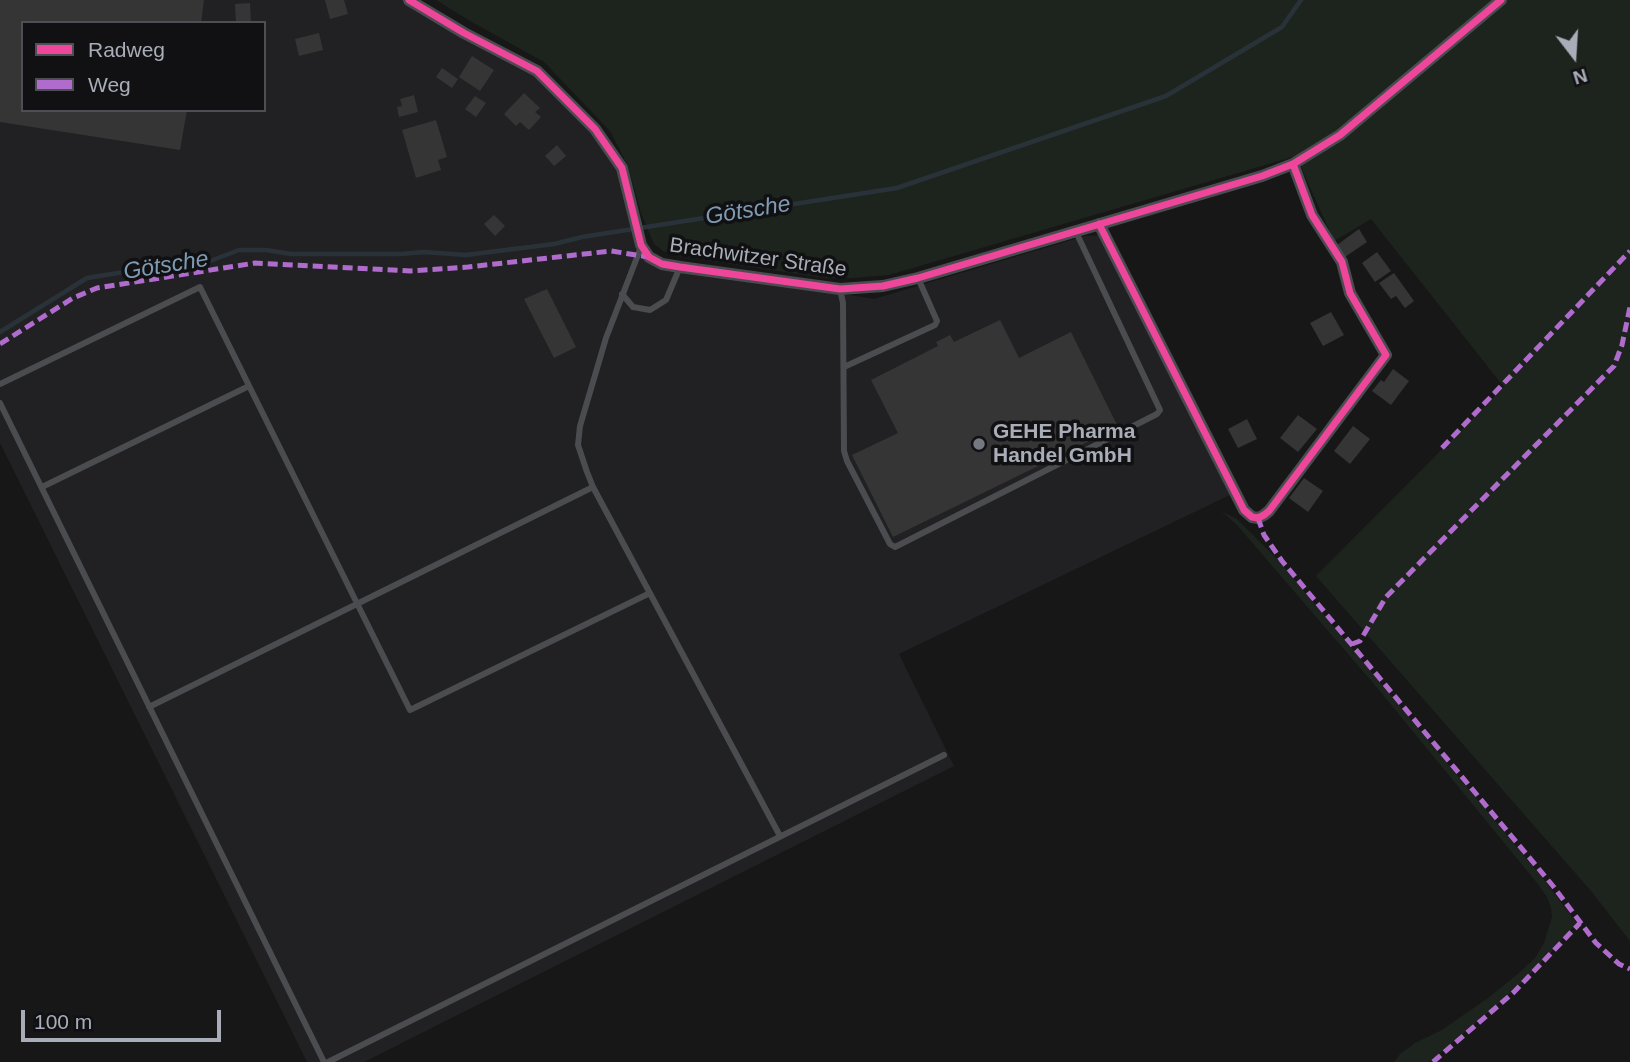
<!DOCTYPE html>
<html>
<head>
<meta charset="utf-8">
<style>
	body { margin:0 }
	#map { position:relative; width:1630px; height:1062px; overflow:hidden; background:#171717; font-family:Arial,sans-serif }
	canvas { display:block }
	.legend { position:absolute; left:21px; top:21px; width:245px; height:91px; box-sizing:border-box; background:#111113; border:2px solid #4d4f55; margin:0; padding:9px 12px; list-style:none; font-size:21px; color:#a8adb8 }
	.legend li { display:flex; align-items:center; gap:14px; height:35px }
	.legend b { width:35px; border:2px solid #4d4f55 }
	.north { position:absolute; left:1539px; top:21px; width:70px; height:70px; -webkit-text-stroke:5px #111113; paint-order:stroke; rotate:163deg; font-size:19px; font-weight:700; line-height:28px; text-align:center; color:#a8adb8 }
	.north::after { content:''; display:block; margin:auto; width:24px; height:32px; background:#a8adb8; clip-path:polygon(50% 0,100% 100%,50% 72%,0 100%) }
	.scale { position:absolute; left:21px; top:1010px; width:200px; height:32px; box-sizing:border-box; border:4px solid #a8adb8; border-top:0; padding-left:9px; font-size:21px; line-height:24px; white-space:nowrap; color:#a8adb8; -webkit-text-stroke:5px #111113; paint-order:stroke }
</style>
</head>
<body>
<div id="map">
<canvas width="1630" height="1062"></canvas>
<ul class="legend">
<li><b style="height:9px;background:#ed469a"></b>Radweg</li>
<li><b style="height:9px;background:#b06ccc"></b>Weg</li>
</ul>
<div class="north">N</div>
<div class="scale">100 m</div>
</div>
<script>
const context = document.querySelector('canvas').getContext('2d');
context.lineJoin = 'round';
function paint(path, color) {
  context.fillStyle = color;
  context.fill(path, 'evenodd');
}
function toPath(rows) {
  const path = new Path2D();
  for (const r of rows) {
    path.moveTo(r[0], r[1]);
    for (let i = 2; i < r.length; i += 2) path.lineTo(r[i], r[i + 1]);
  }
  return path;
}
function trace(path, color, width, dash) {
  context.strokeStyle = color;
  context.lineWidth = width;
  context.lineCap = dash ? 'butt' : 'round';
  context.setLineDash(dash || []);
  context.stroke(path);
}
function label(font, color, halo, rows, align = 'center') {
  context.font = font + ' Arial,sans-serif';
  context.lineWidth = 7;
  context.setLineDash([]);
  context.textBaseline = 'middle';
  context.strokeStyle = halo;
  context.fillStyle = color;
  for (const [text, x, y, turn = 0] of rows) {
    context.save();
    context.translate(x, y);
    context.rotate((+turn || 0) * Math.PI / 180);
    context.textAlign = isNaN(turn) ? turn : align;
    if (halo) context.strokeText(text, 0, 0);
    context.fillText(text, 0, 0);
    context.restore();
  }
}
const built = toPath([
	[0,0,409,0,537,71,622,168,641,245,662,264,874,299,1085,236,1100,235,1232,494,899,654,954,766,364,1062,307,1062,0,443],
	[23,23,264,23,264,110,23,110]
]);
const green = toPath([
	[436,0,1630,0,1630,941,1591,891,1316,576,1504,387,1371,219,1334,241,1296,156,889,275,852,278,825,278,677,256,663,251,654,244,641,213,628,166,610,131,544,62,470,21],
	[1219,510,1237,519,1279,561,1545,881,1576,922,1575,925,1536,969,1511,993,1429,1062,1394,1062,1400,1054,1415,1043,1442,1030,1488,998,1519,973,1535,958,1544,943,1552,917,1551,908,1547,897,1537,883,1379,690,1237,525,1225,514]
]);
const stream = toPath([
	[0,332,87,278,124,272,146,273,205,263,239,250,266,250,291,254,401,254,424,252,466,255,554,244,582,237,897,188,1166,96,1282,27,1301,0]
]);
const building = toPath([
	[0,0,204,0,201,23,23,23,23,110,187,110,180,150,0,122],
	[325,0,344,0,348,14,330,19],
	[250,3,251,23,236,23,235,4],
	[319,33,323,50,299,56,295,39],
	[472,56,494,70,480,91,459,77],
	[442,68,458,79,452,88,436,77],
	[524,93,540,108,535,112,541,117,529,130,520,122,516,126,504,114],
	[414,95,418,112,399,117,397,107,402,106,400,99],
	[475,96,486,103,476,117,465,109],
	[436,120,447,157,438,160,441,170,416,178,402,130],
	[557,145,566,156,554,166,545,156],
	[494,215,505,226,495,236,484,224],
	[1359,229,1367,242,1345,257,1337,245],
	[1377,252,1391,271,1375,282,1362,263],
	[1394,273,1414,301,1405,308,1396,296,1391,299,1379,283],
	[547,289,576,347,554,358,524,299],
	[1331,312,1344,335,1323,346,1310,323],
	[1000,320,1019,358,1071,332,1118,427,893,537,852,455,898,433,871,380,938,346,936,342,950,335,954,342],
	[1393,369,1409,381,1391,405,1372,391,1381,380,1384,382],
	[1298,415,1317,429,1298,452,1280,438],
	[1247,419,1257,439,1238,448,1228,429],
	[1353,426,1370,439,1350,464,1334,451],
	[1304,478,1323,491,1308,512,1289,498]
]);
const lane = toPath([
	[641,247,606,338,580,426,578,445,587,472,593,487,780,836],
	[840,289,843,303,844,451,847,461,890,544,895,547,1157,414,1160,410,1076,232],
	[622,294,633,307,650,310,666,300,680,267],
	[844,367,935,325,937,321,918,278],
	[0,384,200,287,410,710,650,593],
	[0,403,324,1062],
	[42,487,249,386],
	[149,707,593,487],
	[328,1062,944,755]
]);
const street = toPath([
	[409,0,464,33,537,71,595,129,622,168,641,245,649,257,662,264,680,267,840,289,883,286,918,278,1262,176,1293,164,1340,135,1501,0],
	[1099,224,1244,510,1252,517,1258,518,1264,515,1269,511,1386,355,1350,293,1342,262,1312,215,1293,164]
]);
const quiet = toPath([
	[0,344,73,298,97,288,255,263,410,271,468,267,611,251,649,257],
	[1442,448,1630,251],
	[1258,518,1264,535,1282,561,1553,886,1596,943,1619,964,1630,969],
	[1352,644,1360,641,1386,597,1614,366,1622,345,1630,307],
	[1433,1062,1513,993,1580,923]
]);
const cycleway = toPath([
	[409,0,464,33,537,71,595,129,622,168,641,245,649,257,662,264,680,267,840,289,883,286,918,278,1262,176,1293,164,1340,135,1501,0],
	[1099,224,1244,510,1252,517,1258,518,1264,515,1269,511,1386,355,1350,293,1342,262,1312,215,1293,164]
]);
const markers = [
	[979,444,7,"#757880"]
];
const streetNames = [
	["Brachwitzer Straße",758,258,8]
];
const poiNames = [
	["GEHE Pharma",993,432],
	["Handel GmbH",993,456]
];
const waterNames = [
	["Götsche",748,211,-9],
	["Götsche",166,266,-9]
];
paint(built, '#212123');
paint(green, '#1d241e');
trace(stream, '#2a3239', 4.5);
paint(building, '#353536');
trace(lane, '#4b4c50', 6);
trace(street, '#4b4c50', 12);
trace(quiet, '#b06ccc', 5, [10, 5]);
trace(cycleway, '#ed469a', 7);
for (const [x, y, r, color] of markers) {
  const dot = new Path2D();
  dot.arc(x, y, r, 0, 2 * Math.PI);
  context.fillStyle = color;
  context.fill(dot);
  trace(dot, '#111113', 2.5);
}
label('21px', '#a8adb8', '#111113', streetNames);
label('bold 21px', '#a8adb8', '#111113', poiNames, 'left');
label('italic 23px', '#7f9bb3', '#111113', waterNames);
</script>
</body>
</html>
